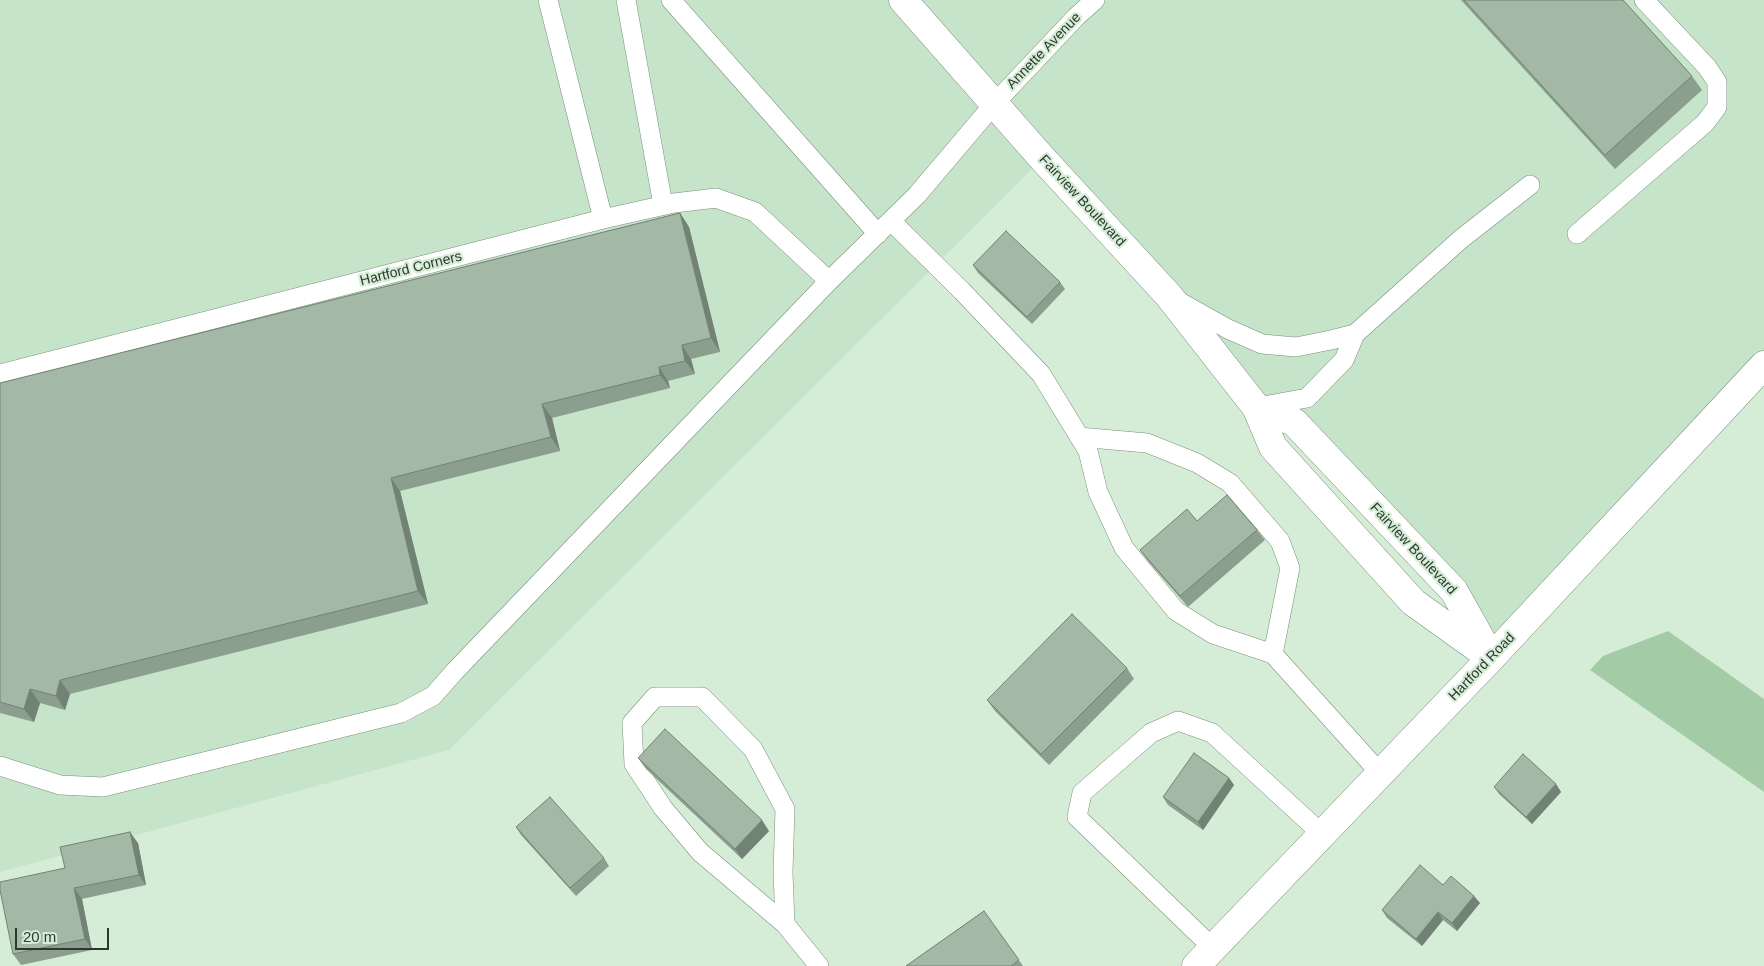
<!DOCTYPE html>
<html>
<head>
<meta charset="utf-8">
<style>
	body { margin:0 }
	#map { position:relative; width:1764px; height:966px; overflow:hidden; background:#d5edd7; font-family:Helvetica,sans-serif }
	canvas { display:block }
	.scale { position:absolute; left:15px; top:928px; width:94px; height:22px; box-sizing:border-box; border:2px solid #2f3830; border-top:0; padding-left:6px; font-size:15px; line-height:18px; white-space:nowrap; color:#2f3830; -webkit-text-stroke:4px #d5edd7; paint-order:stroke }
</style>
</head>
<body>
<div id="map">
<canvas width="1764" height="966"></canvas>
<div class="scale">20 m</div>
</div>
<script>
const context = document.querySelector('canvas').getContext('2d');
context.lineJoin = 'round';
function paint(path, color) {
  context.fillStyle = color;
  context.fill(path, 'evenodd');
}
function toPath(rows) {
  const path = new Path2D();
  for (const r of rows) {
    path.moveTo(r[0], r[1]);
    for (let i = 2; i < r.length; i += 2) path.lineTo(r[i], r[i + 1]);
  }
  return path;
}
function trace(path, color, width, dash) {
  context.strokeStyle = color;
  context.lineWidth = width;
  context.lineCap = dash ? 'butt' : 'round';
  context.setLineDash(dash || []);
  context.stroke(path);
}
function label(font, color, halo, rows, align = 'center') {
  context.font = font + ' Helvetica,sans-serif';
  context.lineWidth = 4.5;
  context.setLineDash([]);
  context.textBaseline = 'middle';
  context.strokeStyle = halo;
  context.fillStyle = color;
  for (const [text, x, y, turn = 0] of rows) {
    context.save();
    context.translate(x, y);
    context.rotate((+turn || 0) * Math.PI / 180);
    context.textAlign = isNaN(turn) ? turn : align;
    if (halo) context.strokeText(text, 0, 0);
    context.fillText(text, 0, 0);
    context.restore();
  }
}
const built = toPath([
	[0,0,1764,0,1764,365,1491,658,1454,591,1294,422,1256,407,1042,159,449,750,0,872]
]);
const green = toPath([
	[1668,631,1764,699,1764,792,1590,670,1603,656]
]);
const lane = toPath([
	[548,0,603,219],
	[626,0,663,205],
	[671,0,878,234],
	[891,221,962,291,1041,374,1088,451,1098,492,1124,548,1176,611,1213,634,1273,654,1380,773],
	[1577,234,1705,123,1717,107,1717,82,1707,67,1644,0],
	[1178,301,1228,329,1262,344,1296,347,1331,340,1355,334,1461,239,1530,185],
	[0,374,603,219,674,203,716,198,755,212,829,281,917,195,994,104,1076,17,1095,0],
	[1258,407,1307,398,1344,360,1355,334],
	[1079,437,1147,443,1197,463,1230,483,1280,541,1290,568,1273,654],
	[0,766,60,785,103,787,401,713,433,696,455,671,829,281],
	[785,924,783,872,785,809,753,749,702,697,655,697,632,723,634,764,663,808,700,852,785,924,819,966],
	[1213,948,1077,817,1082,793,1151,733,1178,721,1212,733,1322,834]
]);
const secondary = toPath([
	[903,0,1042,158,1169,296,1256,407,1273,447,1413,602,1491,658],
	[1256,407,1294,422,1454,591,1487,650],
	[1196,966,1491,658,1764,365]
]);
const wall = toPath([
	[1461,0,1623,0,1692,76,1702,90,1615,169],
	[680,213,689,227,720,352,691,359,695,374,668,381,670,388,552,418,560,451,400,491,428,604,70,694,65,710,40,703,34,722,0,713,0,383],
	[973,265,1060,282,1065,289,1032,324,978,273],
	[1257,530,1265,540,1188,607,1148,561,1140,550],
	[1127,668,1134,679,1049,765,995,711,987,700],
	[638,758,769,831,742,859,646,769],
	[1229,778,1234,785,1203,830,1168,805,1163,797],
	[1556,784,1561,792,1532,824,1499,794,1494,787],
	[516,827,604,858,609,866,576,896,521,835],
	[138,843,146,885,82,899,92,950,21,965,13,954,65,868],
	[1443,885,1480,903,1457,931,1443,920,1422,946,1387,918,1382,910],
	[984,911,1023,966,906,966]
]);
const shadedWall = toPath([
	[680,213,689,227,720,352,711,338],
	[682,345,691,359,695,374,685,361],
	[659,367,668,381,670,388,660,375],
	[542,404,552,418,560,451,551,437],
	[391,478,400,491,428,604,418,591],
	[60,680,70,694,65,710,56,696],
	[30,689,40,703,34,722,24,709],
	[1229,778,1234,785,1203,830,1198,822],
	[1556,784,1561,792,1532,824,1526,817],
	[762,820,769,831,742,859,735,849],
	[130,832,138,843,146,885,139,875],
	[74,888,82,899,92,950,85,939],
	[1474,896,1480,903,1457,931,1452,923],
	[1438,912,1443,920,1422,946,1416,939]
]);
const building = toPath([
	[1464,0,1623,0,1692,76,1605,155,1464,0],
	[680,213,711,338,682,345,685,361,659,367,660,375,542,404,551,437,391,478,418,591,60,680,56,696,30,689,24,709,0,702,0,383,680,213],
	[1006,231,1060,282,1027,317,973,265,1006,231],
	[1227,495,1257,530,1180,596,1140,550,1187,509,1197,521,1227,495],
	[1072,614,1127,668,1041,754,987,700,1072,614],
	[665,729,762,820,735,849,638,758,665,729],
	[1194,753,1229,778,1198,822,1163,797,1194,753],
	[1523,754,1556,784,1526,817,1494,787,1523,754],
	[550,797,604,858,570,888,516,827,550,797],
	[130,832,139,875,74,888,85,939,13,954,0,890,0,882,65,868,60,847,130,832],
	[1420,865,1443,885,1451,876,1474,896,1452,923,1438,912,1416,939,1382,910,1420,865],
	[984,911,1019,960,1011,966,906,966,984,911]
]);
const streetNames = [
	["Annette Avenue",1044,51,-46],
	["Fairview Boulevard",1082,201,47],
	["Hartford Corners",411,269,-14],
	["Fairview Boulevard",1413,549,47],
	["Hartford Road",1482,667,-46]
];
paint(built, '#c6e4c9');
paint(green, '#a2cba6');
trace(lane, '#7a907c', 20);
trace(secondary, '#7a907c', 29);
trace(lane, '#fff', 19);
trace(secondary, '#fff', 28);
paint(wall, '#8c9f8e');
paint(shadedWall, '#728274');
paint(building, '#a3b9a5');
trace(building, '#728274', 1);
label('14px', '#2f3830', '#d5edd7', streetNames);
</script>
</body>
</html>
